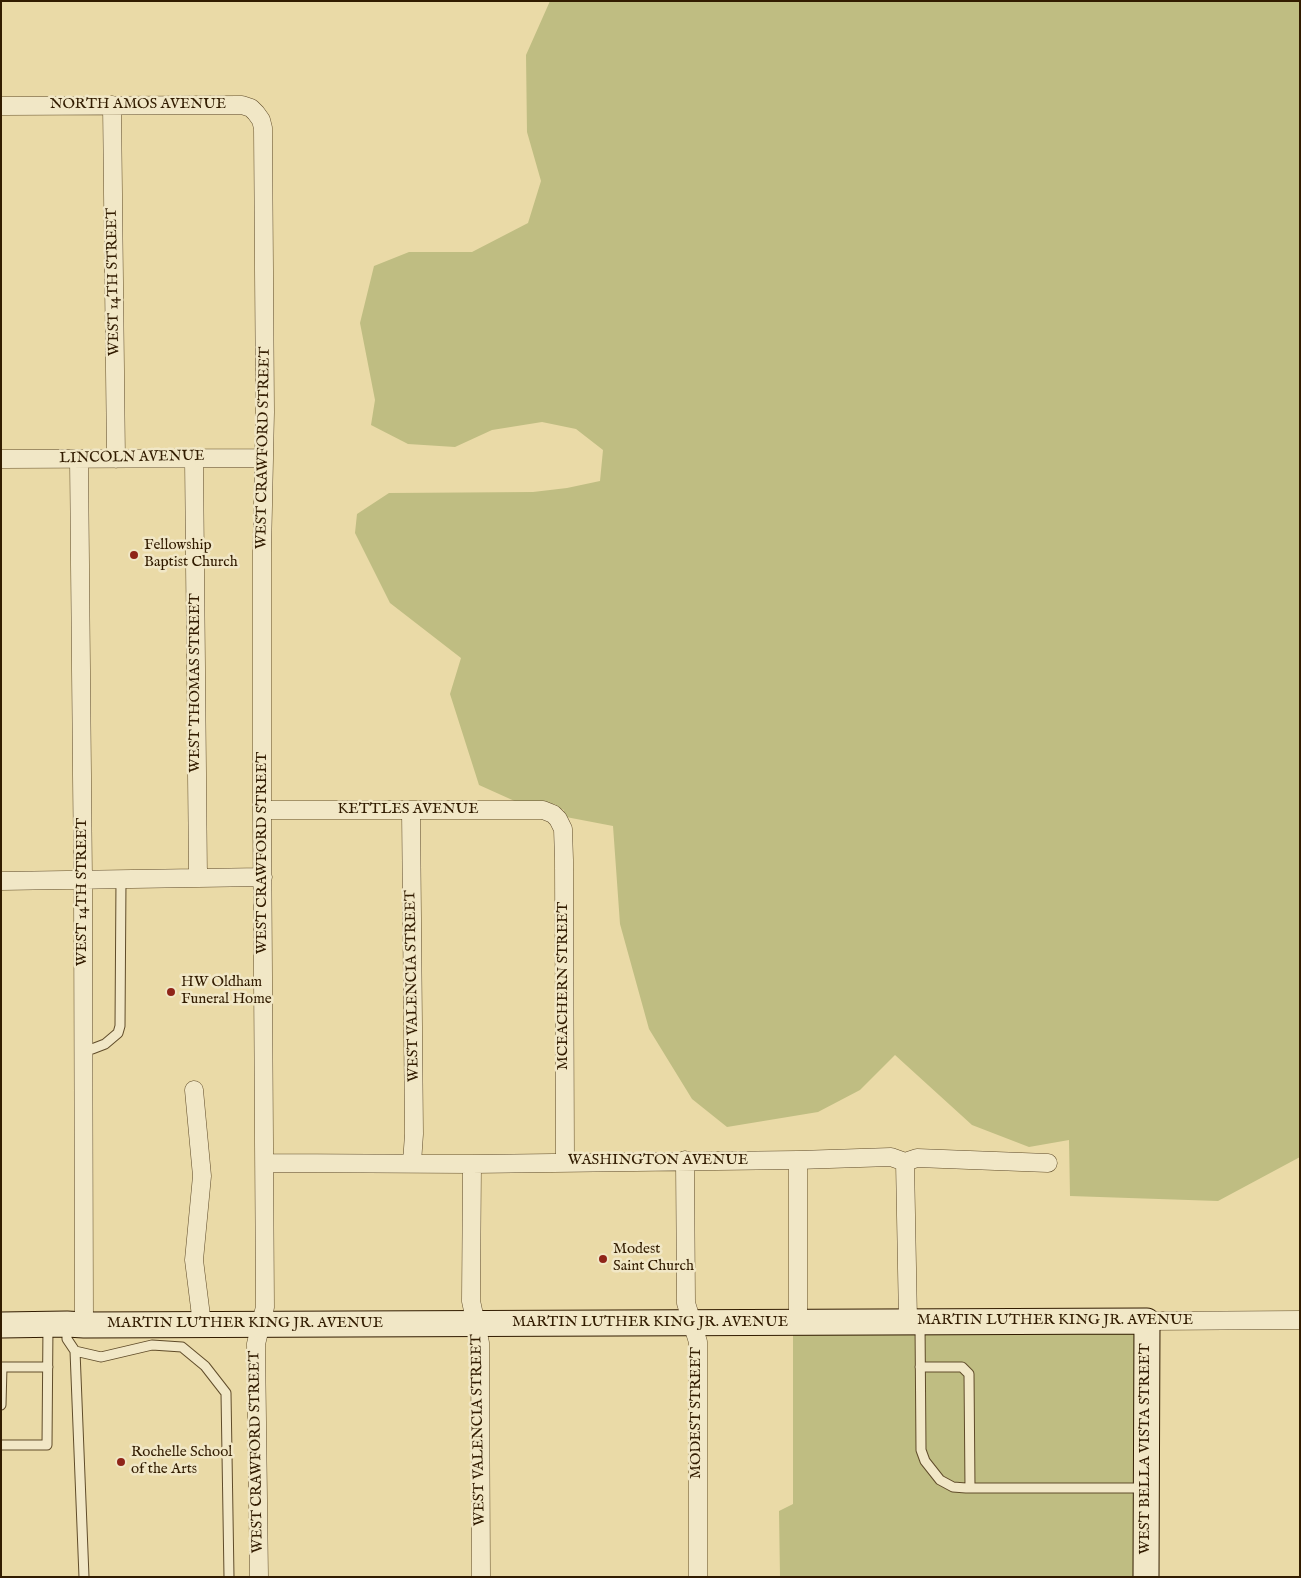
<!DOCTYPE html>
<html>
<head>
<meta charset="utf-8">
<style>
	body { margin:0 }
	#map { position:relative; width:1301px; height:1578px; overflow:hidden; background:#eadaa7; font-family:"IM FELL English",serif }
	canvas { display:block }
	.frame { position:absolute; inset:0; border:2px solid #321c00; pointer-events:none }
</style>
</head>
<body>
<div id="map">
<canvas width="1301" height="1578"></canvas>
<div class="frame"></div>
</div>
<script>
const context = document.querySelector('canvas').getContext('2d');
context.lineJoin = 'round';
function paint(path, color) {
  context.fillStyle = color;
  context.fill(path, 'evenodd');
}
function toPath(rows) {
  const path = new Path2D();
  for (const r of rows) {
    path.moveTo(r[0], r[1]);
    for (let i = 2; i < r.length; i += 2) path.lineTo(r[i], r[i + 1]);
  }
  return path;
}
function trace(path, color, width, dash) {
  context.strokeStyle = color;
  context.lineWidth = width;
  context.lineCap = dash ? 'butt' : 'round';
  context.setLineDash(dash || []);
  context.stroke(path);
}
function label(font, color, halo, rows, align = 'center') {
  context.font = font + ' "IM FELL English",serif';
  context.lineWidth = 5;
  context.setLineDash([]);
  context.textBaseline = 'middle';
  context.strokeStyle = halo;
  context.fillStyle = color;
  for (const [text, x, y, turn = 0] of rows) {
    context.save();
    context.translate(x, y);
    context.rotate((+turn || 0) * Math.PI / 180);
    context.textAlign = isNaN(turn) ? turn : align;
    if (halo) context.strokeText(text, 0, 0);
    context.fillText(text, 0, 0);
    context.restore();
  }
}
const green = toPath([
	[550,1,1300,1,1300,1157,1218,1201,1070,1196,1069,1140,1029,1147,972,1125,895,1055,860,1090,818,1112,727,1127,692,1099,649,1029,620,924,613,826,566,817,563,813,564,810,558,808,555,804,552,805,519,803,479,785,450,694,461,658,390,603,355,533,357,514,389,493,533,492,567,488,600,481,603,450,576,429,542,422,492,430,455,447,408,444,371,425,375,400,360,323,374,266,409,252,472,252,528,223,541,181,527,132,526,55],
	[1138,1329,1137,1577,780,1577,779,1511,793,1504,793,1330]
]);
const lane = toPath([
	[84,1049,92,1049,105,1044,118,1033,120,1026,121,880],
	[920,1324,921,1450,925,1461,940,1480,953,1487,966,1488,1146,1488],
	[67,1327,67,1339,75,1351,84,1577],
	[75,1351,101,1357,152,1345,182,1347,205,1366,226,1393,229,1577],
	[920,1367,962,1367,969,1374,970,1488],
	[1,1405,2,1367,48,1367],
	[1,1445,47,1445,48,1325]
]);
const street = toPath([
	[112,105,116,459],
	[1,106,242,105,251,108,256,113,261,120,263,128,265,412,262,552,262,810,265,1307,256,1344,259,1577],
	[194,458,198,878],
	[1,459,264,458],
	[79,459,83,880,84,1325],
	[262,810,543,810,553,814,558,819,563,829,564,860,565,1162],
	[411,810,414,1134,412,1163],
	[1,881,263,877],
	[194,1090,202,1176,194,1260,202,1324],
	[685,1160,686,1303,698,1342,698,1577],
	[798,1160,798,1322],
	[905,1162,908,1321],
	[265,1163,472,1164,798,1160,891,1157,905,1162,917,1158,1048,1163],
	[472,1164,471,1301,480,1343,481,1577],
	[1147,1321,1300,1320]
]);
const secondary = toPath([
	[1,1325,67,1324,84,1325,1147,1321,1146,1577]
]);
const markers = [
	[134,555,5,"#8f2418"],
	[171,992,5,"#8f2418"],
	[603,1259,5,"#8f2418"],
	[121,1462,5,"#8f2418"]
];
const streetNames = [
	["NORTH AMOS AVENUE",138,105],
	["WEST 14TH STREET",114,282,-91],
	["WEST CRAWFORD STREET",264,448,-89],
	["LINCOLN AVENUE",132,458,-1],
	["WEST THOMAS STREET",196,683,-90],
	["KETTLES AVENUE",408,810],
	["WEST CRAWFORD STREET",263,853,-90],
	["WEST 14TH STREET",83,892,-90],
	["WEST VALENCIA STREET",413,986,-91],
	["MCEACHERN STREET",564,986,-90],
	["WASHINGTON AVENUE",658,1161],
	["MARTIN LUTHER KING JR. AVENUE",1055,1321],
	["MARTIN LUTHER KING JR. AVENUE",650,1323],
	["MARTIN LUTHER KING JR. AVENUE",245,1324],
	["MODEST STREET",697,1413,-90],
	["WEST VALENCIA STREET",479,1430,-91],
	["WEST BELLA VISTA STREET",1146,1449,-90],
	["WEST CRAWFORD STREET",257,1452,-91]
];
const poiNames = [
	["Fellowship",144,546],
	["Baptist Church",144,563],
	["HW Oldham",181,983],
	["Funeral Home",181,1000],
	["Modest",613,1250],
	["Saint Church",613,1267],
	["Rochelle School",131,1453],
	["of the Arts",131,1470]
];
paint(green, '#bfbd82');
trace(lane, '#604c2a', 11);
trace(street, '#604c2a', 19);
trace(secondary, '#321c00', 27);
trace(lane, '#f1e7c6', 9);
trace(street, '#f1e7c6', 18);
trace(secondary, '#f1e7c6', 25);
for (const [x, y, r, color] of markers) {
  const dot = new Path2D();
  dot.arc(x, y, r, 0, 2 * Math.PI);
  context.fillStyle = color;
  context.fill(dot);
  trace(dot, '#f1e7c6', 2);
}
label('15px', '#321c00', '#f1e7c6', streetNames);
label('15px', '#321c00', '#f1e7c6', poiNames, 'left');
</script>
</body>
</html>
